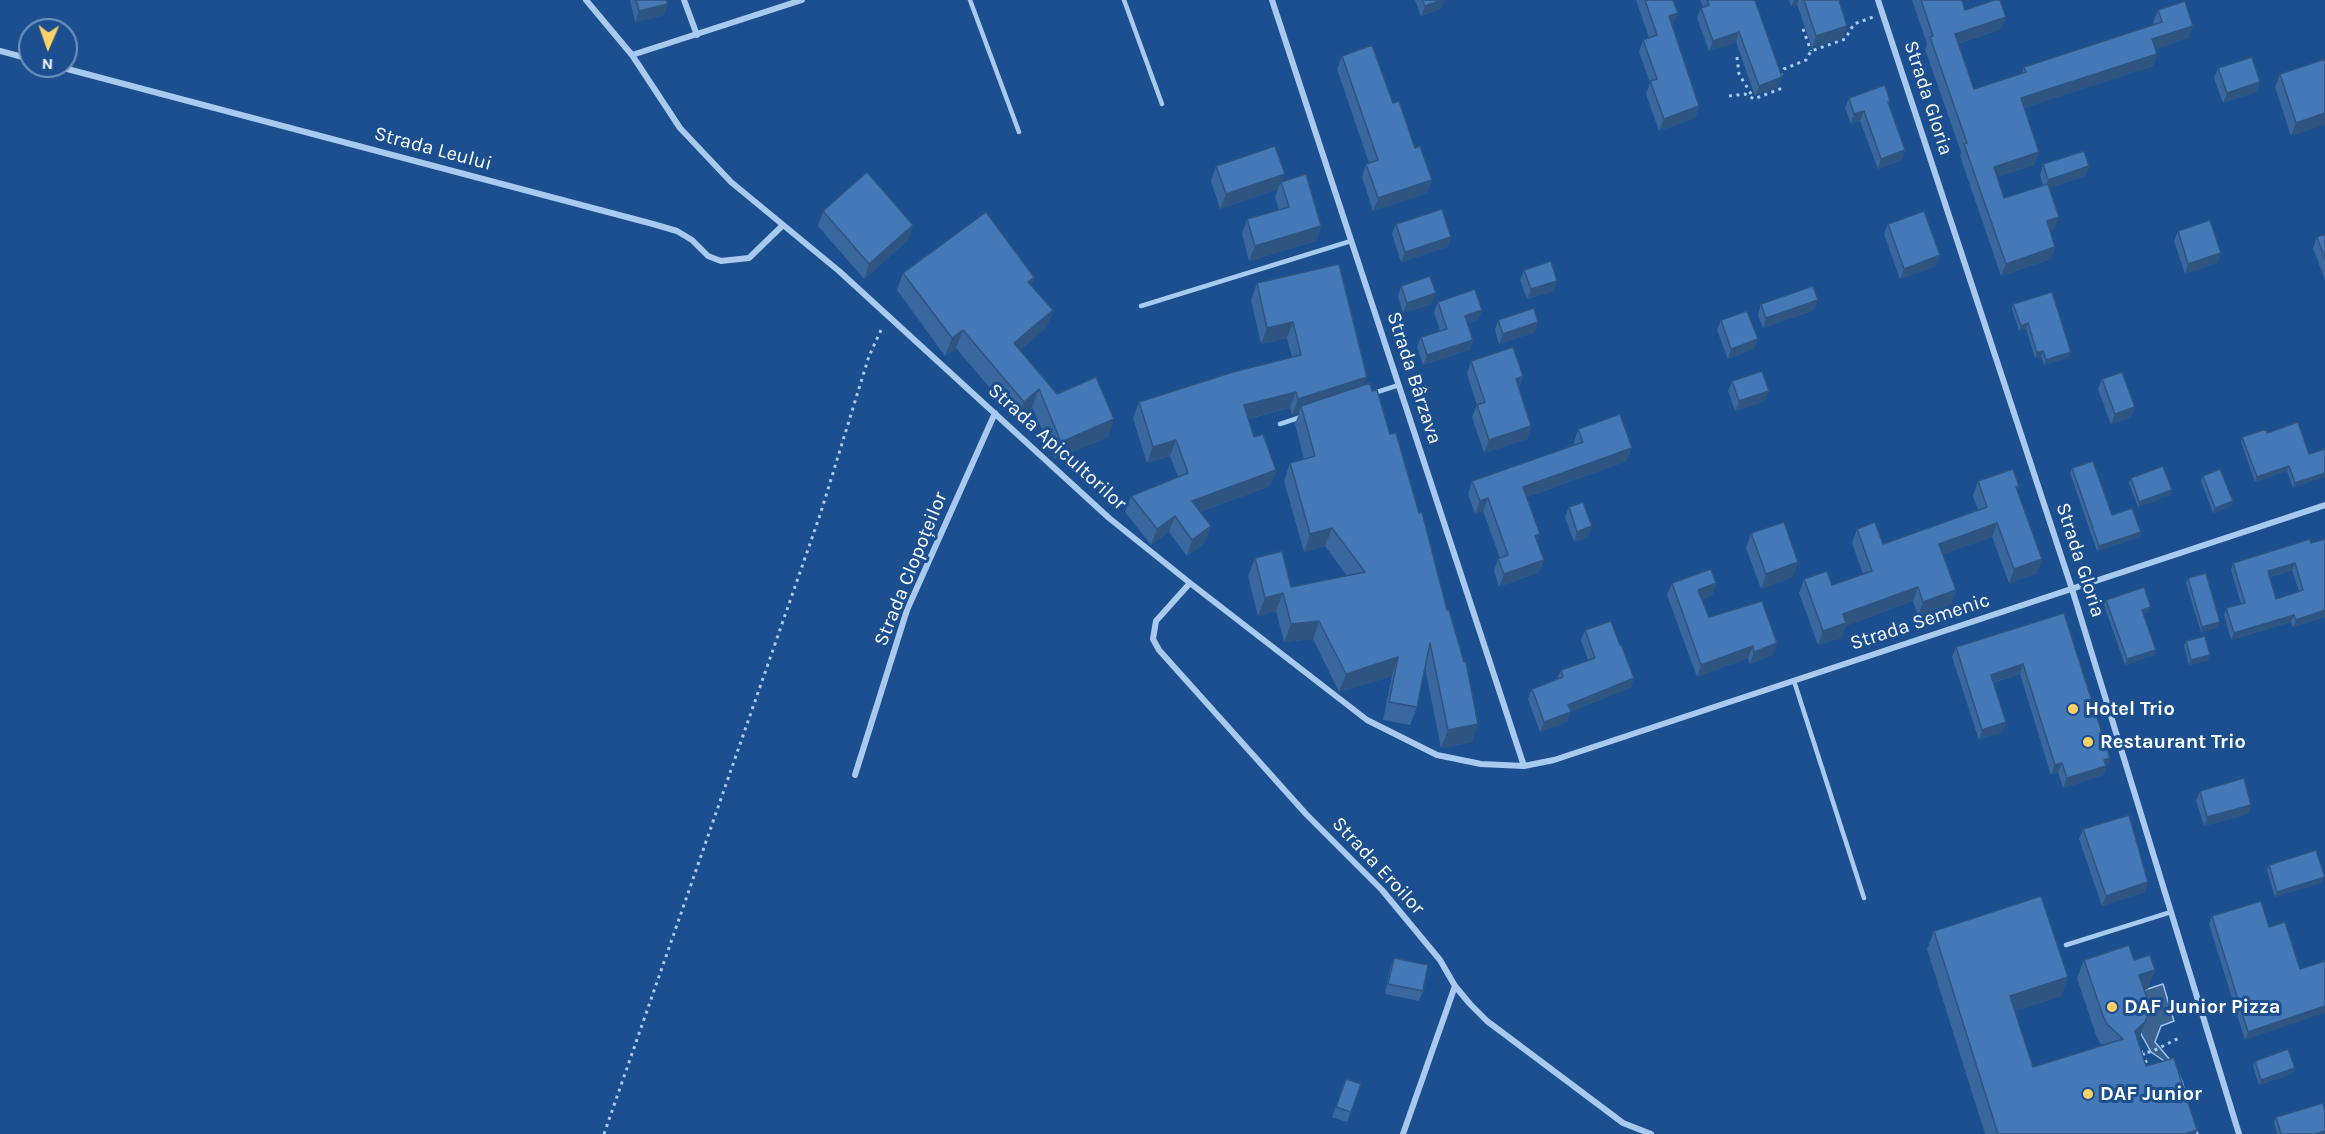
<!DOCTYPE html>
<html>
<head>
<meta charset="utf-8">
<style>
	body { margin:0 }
	#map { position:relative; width:2325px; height:1134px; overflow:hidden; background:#1b4f8f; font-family:Karla,sans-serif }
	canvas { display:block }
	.north { position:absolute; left:18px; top:18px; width:60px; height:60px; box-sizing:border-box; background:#1b4f8f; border:2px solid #7695bc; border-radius:50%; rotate:182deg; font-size:16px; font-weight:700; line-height:24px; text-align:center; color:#fff }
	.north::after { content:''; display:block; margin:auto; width:21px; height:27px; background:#ffd166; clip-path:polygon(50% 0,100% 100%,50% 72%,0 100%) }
</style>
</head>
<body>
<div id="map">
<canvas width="2325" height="1134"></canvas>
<div class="north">N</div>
</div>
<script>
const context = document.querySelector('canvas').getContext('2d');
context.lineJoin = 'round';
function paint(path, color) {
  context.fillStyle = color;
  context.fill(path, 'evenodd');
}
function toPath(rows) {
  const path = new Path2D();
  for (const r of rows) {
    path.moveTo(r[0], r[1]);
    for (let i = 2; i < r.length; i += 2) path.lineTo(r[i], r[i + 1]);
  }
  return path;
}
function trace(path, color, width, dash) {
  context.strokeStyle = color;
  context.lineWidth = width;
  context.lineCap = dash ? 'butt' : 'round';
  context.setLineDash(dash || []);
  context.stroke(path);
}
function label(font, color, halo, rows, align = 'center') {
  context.font = font + ' Karla,sans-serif';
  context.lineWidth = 6;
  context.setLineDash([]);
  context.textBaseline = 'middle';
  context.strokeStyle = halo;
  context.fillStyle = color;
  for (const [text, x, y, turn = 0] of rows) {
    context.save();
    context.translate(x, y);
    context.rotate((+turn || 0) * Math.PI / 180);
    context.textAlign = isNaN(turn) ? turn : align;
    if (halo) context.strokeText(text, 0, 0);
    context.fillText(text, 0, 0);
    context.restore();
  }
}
const water = toPath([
	[2163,984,2174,1021,2161,1026,2155,1042,2171,1061,2179,1074,2183,1084,2189,1117,2198,1134,2192,1134,2167,1063,2151,1052,2141,1034,2142,1026,2132,994,2163,984]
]);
const path = toPath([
	[1803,29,1811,51],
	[1737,57,1739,74,1753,97],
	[1780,76,1784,69,1806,60,1811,51,1845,39,1854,24,1873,17],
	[1729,96,1745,94,1754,99,1780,89,1779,83],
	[2140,1052,2151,1052,2179,1038],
	[2143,1053,2148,1068],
	[604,1134,820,515,869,356,882,328]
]);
const lane = toPath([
	[970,0,1019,132],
	[1124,0,1162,104],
	[1141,306,1351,241],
	[1374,393,1399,385],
	[1280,424,1301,417],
	[1794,681,1864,898],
	[2066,945,2171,912]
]);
const street = toPath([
	[586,0,632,55,680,128,731,182,839,271,1109,518,1190,583,1367,720,1437,755,1481,764,1524,766,1554,760,2325,505],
	[684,0,697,35],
	[1272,0,1524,766],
	[1878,0,2072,589,2239,1134],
	[0,51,30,59],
	[632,55,802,0],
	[56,66,653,224,677,231,692,240,708,256,721,261,749,258,782,226],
	[1190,583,1156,621,1153,639,1159,650,1306,814,1382,890,1440,960,1455,986,1470,1004,1487,1021,1623,1123,1651,1134],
	[855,775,907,610,995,413],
	[1403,1134,1455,986]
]);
const wall = toPath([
	[630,0,666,0,664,15,635,22],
	[1415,0,1445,0,1441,9,1421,16],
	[1636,0,1673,0,1678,13,1672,26,1699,106,1695,118,1659,131,1646,94,1650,83,1639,52,1643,40,1649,38],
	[1700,0,1755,0,1778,87,1755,96,1736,42,1709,51,1697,18,1701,8,1703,7],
	[1789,0,1839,0,1847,26,1843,38,1812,48,1797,4,1791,6],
	[1912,0,1962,0,1965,10,2006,17,2001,29,1958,44,1974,89,2022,73,2024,67,2154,25,2153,23,2158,10,2193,26,2188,38,2155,49,2157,54,2153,66,2024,108,2039,152,2034,165,1997,177,2004,198,2043,185,2040,175,2043,164,2089,166,2085,176,2049,188,2054,230,2050,231,2055,247,2051,259,2001,276,1960,156,1961,152,1925,49,1927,44],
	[1342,56,1393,103,1415,148,1432,180,1427,193,1373,211,1362,177,1366,164,1369,163,1337,69],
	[2325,59,2291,136,2275,87,2280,74],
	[2218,68,2260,82,2256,92,2223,103,2214,78],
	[1849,98,1890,101,1889,105,1905,150,1902,160,1878,169,1860,121,1851,124,1845,108],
	[1216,166,1282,181,1321,226,1316,241,1249,261,1242,234,1247,219,1279,210,1275,197,1278,189,1220,209,1211,181],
	[823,211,913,225,908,240,864,279,818,226],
	[1396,224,1451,237,1447,247,1401,262,1392,234],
	[1888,224,1936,266,1900,279,1884,234],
	[2178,231,2221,253,2217,263,2185,274,2174,241],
	[2325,234,2325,280,2313,248,2317,237],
	[1524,270,1554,291,1527,299,1520,280],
	[903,273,1034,277,1031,285,1053,310,1046,328,1020,350,1057,394,1114,419,1108,437,1055,459,1032,407,1017,420,956,348,945,356,897,290],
	[1257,283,1363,385,1472,742,1441,748,1425,668,1417,707,1410,725,1383,720,1392,676,1339,692,1313,639,1284,642,1276,611,1258,616,1248,576,1255,558,1291,587,1347,576,1325,546,1304,552,1284,481,1290,463,1304,459,1295,424,1299,413,1292,415,1290,408,1248,419,1254,437,1276,470,1270,486,1200,512,1205,543,1187,556,1169,532,1151,545,1125,512,1131,496,1178,477,1170,456,1147,463,1133,418,1139,402,1292,357,1287,338,1261,344,1251,300],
	[1401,286,1432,304,1403,313,1398,296],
	[1818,300,1814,310,1763,328,1758,315,1761,304],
	[1438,302,1482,310,1478,320,1467,324,1473,340,1469,350,1423,365,1417,347,1421,337,1440,331,1434,312],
	[2013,304,2069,357,2044,365,2041,356,2035,358,2026,328,2019,331,2012,309],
	[1498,320,1535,332,1499,344,1495,330],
	[1721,320,1754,349,1728,359,1717,330],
	[1471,361,1523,376,1519,388,1531,426,1527,439,1484,453,1472,417,1477,405,1467,374],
	[2102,379,2131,417,2111,425,2098,389],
	[1732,381,1765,401,1735,411,1728,391],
	[1578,429,1627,461,1527,497,1540,534,1537,542,1544,560,1539,572,1499,587,1494,571,1498,559,1500,558,1483,511,1475,514,1468,494,1472,481,1574,445,1574,442],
	[2267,433,2309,454,2293,488,2287,471,2255,482,2241,442,2242,437],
	[2072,468,2112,515,2141,532,2139,537,2097,551,2070,473],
	[2203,476,2233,501,2231,506,2213,513,2201,481],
	[2131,478,2172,490,2170,495,2138,507,2129,483],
	[1978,481,2019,486,2017,490,2037,573,2009,583,1992,537,1943,554,1956,590,1951,604,1918,616,1913,601,1845,626,1841,638,1818,645,1799,593,1804,579,1832,585,1863,574,1852,543,1857,529,1883,544,1978,510,1973,496],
	[1569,507,1589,537,1574,542,1565,517],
	[1751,533,1793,577,1761,589,1746,548],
	[2325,539,2325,617,2293,627,2291,622,2231,640,2224,615,2226,608,2241,604,2231,570,2233,563],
	[2292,570,2299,591,2276,599,2270,577],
	[2188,578,2218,627,2201,632,2186,583],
	[1672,583,1716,583,1712,595,1702,599,1709,617,1773,655,1750,664,1748,658,1697,677,1667,595],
	[2106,600,2149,612,2143,614,2154,655,2125,665,2104,605],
	[2064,613,2110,758,2103,775,2063,788,2058,772,2051,775,2020,674,1993,683,2006,722,2002,732,1979,740,1952,657,1956,647],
	[1585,630,1620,645,1634,678,1630,688,1570,712,1567,722,1540,732,1528,699,1532,689,1557,679,1561,670,1588,660,1581,640],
	[2186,641,2208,660,2189,665,2184,646],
	[2200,791,2251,805,2248,814,2204,826,2196,800],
	[2083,829,2145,892,2102,906,2079,839],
	[2269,865,2323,882,2275,897,2267,870],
	[2212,916,2269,927,2300,969,2245,1040,2209,924],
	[1934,931,2068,977,2061,996,2015,1011,2033,1067,2103,1045,2100,1043,2096,1035,2077,978,2084,960,2134,960,2148,989,2144,990,2148,1015,2138,1041,2146,1066,2196,1134,1985,1134,1927,949],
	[1394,958,1423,991,1419,1001,1385,994,1390,968],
	[2255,1061,2295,1068,2293,1073,2259,1085,2253,1066],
	[1346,1079,1361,1084,1347,1122,1332,1117],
	[2276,1117,2325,1134,2277,1134,2274,1122]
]);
const shadedWall = toPath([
	[1442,0,1445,0,1441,9,1421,16,1425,6],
	[1794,0,1799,0,1797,4,1791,6],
	[668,4,664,15,635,22,639,11],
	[1678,13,1673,25,1665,28,1669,16],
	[2006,17,2001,29,1951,46,1955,34],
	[1847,26,1843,38,1812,48,1816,36],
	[2193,26,2188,38,2148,52,2152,39],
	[1739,32,1736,42,1709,51,1713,41],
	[2157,54,2153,66,2016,111,2021,98],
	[1782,77,1778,87,1755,96,1759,86],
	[2260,82,2256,92,2223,103,2227,93],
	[1699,106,1695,118,1659,131,1664,119],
	[1864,111,1860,121,1851,124,1854,114],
	[2325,113,2325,125,2291,136,2296,123],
	[1905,150,1902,160,1878,169,1881,159],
	[2039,152,2034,165,1990,180,1994,167],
	[2089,166,2085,176,2045,190,2048,180],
	[1285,174,1278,189,1220,209,1226,194],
	[1432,180,1427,193,1373,211,1378,198],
	[2059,217,2054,230,2042,233,2047,221],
	[913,225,908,240,864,279,869,264],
	[1321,226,1316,241,1249,261,1255,246],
	[1451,237,1447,247,1401,262,1405,252],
	[2055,247,2051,259,2001,276,2006,264],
	[2221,253,2217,263,2185,274,2188,264],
	[1940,255,1936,266,1900,279,1904,269],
	[1034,277,1028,295,1028,282],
	[1557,281,1554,291,1527,299,1531,289],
	[1436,293,1432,304,1403,313,1407,303],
	[1818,300,1814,310,1763,328,1766,318],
	[1053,310,1046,328,1007,361,1014,343],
	[1482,310,1478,320,1461,326,1465,316],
	[1293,322,1287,338,1261,344,1267,328],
	[1538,322,1535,332,1499,344,1503,334],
	[2028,323,2026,328,2019,331,2021,326],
	[963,330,956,348,945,356,952,338],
	[1758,339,1754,349,1728,359,1731,349],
	[1473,340,1469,350,1423,365,1427,355],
	[2043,351,2041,356,2035,358,2037,353],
	[2071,352,2069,357,2044,365,2046,360],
	[1523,376,1518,389,1516,379],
	[1367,377,1361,393,1301,406,1299,413,1292,415,1298,399],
	[1039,389,1032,407,1017,420,1024,402],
	[1769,391,1765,401,1735,411,1739,401],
	[1296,392,1290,408,1238,421,1244,405],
	[2135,407,2131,417,2111,425,2115,414],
	[1114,419,1108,437,1055,459,1061,442],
	[1531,426,1527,439,1484,453,1489,440],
	[1176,440,1170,456,1147,463,1153,447],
	[1632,448,1627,461,1518,500,1523,487],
	[2289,466,2287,471,2255,482,2257,477],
	[1276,470,1270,486,1186,517,1192,501],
	[2325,473,2325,477,2293,488,2295,483],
	[2172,490,2170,495,2138,507,2139,502],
	[1488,498,1483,511,1475,514,1480,501],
	[2233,501,2231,506,2213,513,2215,508],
	[1175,516,1169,532,1151,545,1157,529],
	[1997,523,1992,537,1934,558,1939,544],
	[1211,526,1205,543,1187,556,1192,540],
	[1592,526,1589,537,1574,542,1577,532],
	[1332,528,1325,546,1304,552,1310,534],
	[2141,532,2139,537,2097,551,2099,546],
	[1540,534,1536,547,1535,536],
	[2042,559,2037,573,2009,583,2014,569],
	[1544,560,1539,572,1499,587,1504,574],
	[1798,562,1793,577,1761,589,1766,574],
	[2295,563,2292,570,2265,578,2268,571],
	[1716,583,1712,595,1694,602,1698,590],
	[1918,587,1913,601,1845,626,1841,638,1818,645,1823,631,1843,614],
	[1956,590,1951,604,1918,616,1923,602],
	[1283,593,1276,611,1258,616,1265,598],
	[2151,607,2149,612,2140,615,2142,610],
	[2325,610,2325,617,2293,627,2296,620],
	[2294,615,2291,622,2231,640,2234,633],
	[1319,621,1313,639,1284,642,1291,624],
	[2220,622,2218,627,2201,632,2202,627],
	[1777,643,1773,655,1750,664,1754,652],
	[1753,646,1748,658,1697,677,1701,665],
	[2156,650,2154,655,2125,665,2127,659],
	[2210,655,2208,660,2189,665,2191,660],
	[1398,657,1392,676,1339,692,1346,674],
	[2023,664,2020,674,1987,684,1991,675],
	[1634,678,1630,688,1570,712,1567,722,1540,732,1544,722,1568,705],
	[2006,722,2002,732,1979,740,1982,730],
	[1478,724,1472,742,1441,748,1448,730],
	[2110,758,2103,775,2063,788,2067,778,2104,760],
	[2062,763,2058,772,2051,775,2055,765],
	[2251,805,2248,814,2204,826,2207,817],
	[2325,877,2323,882,2275,897,2277,892],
	[2148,882,2145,892,2102,906,2106,896],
	[2155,970,2148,989,2132,994,2139,975],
	[2068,977,2061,996,2003,1015,2010,996],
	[2325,1006,2325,1013,2245,1040,2248,1032],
	[2148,1015,2141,1034,2138,1041,2135,1031],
	[2295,1068,2293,1073,2259,1085,2261,1080],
	[2197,1130,2196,1134,2184,1134],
	[2325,1131,2325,1134,2314,1134]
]);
const building = toPath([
	[636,0,666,0,668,4,639,11,636,0],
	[1422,0,1442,0,1425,6,1422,0],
	[1645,0,1673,0,1678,13,1669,16,1699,106,1664,119,1650,81,1657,79,1643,40,1657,35,1645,0],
	[1707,0,1755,0,1782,77,1759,86,1739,32,1713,41,1701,8,1709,5,1707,0],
	[1804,0,1839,0,1847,26,1816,36,1804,0],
	[1921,0,1962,0,1965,10,1994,0,2000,0,2006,17,1955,34,1974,89,2026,72,2024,67,2162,22,2158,10,2185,1,2193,26,2152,39,2157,54,2021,98,2039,152,1994,167,2004,198,2048,184,2059,217,2047,221,2055,247,2006,264,1964,144,1967,143,1930,37,1933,36,1921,0],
	[1372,45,1393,103,1399,101,1415,148,1420,146,1432,180,1378,198,1366,164,1378,160,1342,56,1372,45],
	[2252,57,2260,82,2227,93,2218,68,2252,57],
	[2325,59,2325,113,2296,123,2280,74,2325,59],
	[1885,85,1890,101,1888,102,1905,150,1881,159,1864,111,1854,114,1849,98,1885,85],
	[1275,146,1285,174,1226,194,1216,166,1275,146],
	[2084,151,2089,166,2048,180,2043,164,2084,151],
	[867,172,913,225,869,264,823,211,867,172],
	[1306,174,1321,226,1255,246,1247,219,1289,207,1281,182,1306,174],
	[1442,209,1451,237,1405,252,1396,224,1442,209],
	[1924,211,1940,255,1904,269,1888,224,1924,211],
	[986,212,1034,277,1028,282,1053,310,1014,343,1057,394,1096,377,1114,419,1061,442,1039,389,1024,402,963,330,952,338,903,273,986,212],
	[2210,220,2221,253,2188,264,2178,231,2210,220],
	[2325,234,2325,259,2317,237,2325,234],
	[1551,261,1557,281,1531,289,1524,270,1551,261],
	[1339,264,1367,377,1298,399,1296,392,1244,405,1254,437,1263,434,1276,470,1192,501,1211,526,1192,540,1175,516,1157,529,1131,496,1188,473,1176,440,1153,447,1139,402,1233,372,1301,355,1293,322,1267,328,1257,283,1339,264],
	[1430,276,1436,293,1407,303,1401,286,1430,276],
	[1813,286,1818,300,1766,318,1761,304,1813,286],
	[1475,289,1482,310,1465,316,1473,340,1427,355,1421,337,1447,329,1438,302,1475,289],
	[2052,292,2071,352,2046,360,2043,351,2037,353,2028,323,2021,326,2013,304,2052,292],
	[1534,308,1538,322,1503,334,1498,320,1534,308],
	[1747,311,1758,339,1731,349,1721,320,1747,311],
	[1513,347,1523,376,1516,379,1531,426,1489,440,1477,405,1485,402,1471,361,1513,347],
	[1762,371,1769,391,1739,401,1732,381,1762,371],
	[2122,372,2135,407,2115,414,2102,379,2122,372],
	[1370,383,1372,391,1377,390,1390,434,1396,433,1419,513,1422,512,1447,610,1449,610,1464,662,1466,662,1478,724,1448,730,1430,643,1417,707,1389,702,1398,657,1346,674,1319,621,1291,624,1283,593,1265,598,1255,558,1282,551,1291,587,1365,572,1332,528,1310,534,1290,463,1315,456,1301,406,1370,383],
	[1620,414,1632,448,1523,487,1540,534,1535,536,1544,560,1504,574,1498,559,1508,555,1488,498,1480,501,1472,481,1583,442,1578,429,1620,414],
	[2298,422,2309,454,2325,449,2325,473,2295,483,2289,466,2257,477,2242,437,2266,429,2267,433,2298,422],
	[2093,461,2112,515,2132,508,2141,532,2099,546,2072,468,2093,461],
	[2163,466,2172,490,2139,502,2131,478,2163,466],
	[2013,469,2019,486,2016,487,2042,559,2014,569,1997,523,1939,544,1956,590,1923,602,1918,587,1843,614,1846,623,1823,631,1804,579,1827,571,1832,585,1872,571,1857,529,1875,522,1883,544,1987,507,1978,481,2013,469],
	[2220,469,2233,501,2215,508,2203,476,2220,469],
	[1583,502,1592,526,1577,532,1569,507,1583,502],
	[1784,522,1798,562,1766,574,1751,533,1784,522],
	[2310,539,2311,543,2325,539,2325,610,2296,620,2294,615,2234,633,2226,608,2245,603,2233,563,2310,539],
	[2295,563,2303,590,2276,599,2268,571,2295,563],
	[1711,569,1716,583,1698,590,1709,617,1762,601,1777,643,1754,652,1753,646,1701,665,1672,583,1711,569],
	[2206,573,2220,622,2202,627,2188,578,2206,573],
	[2144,587,2151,607,2142,610,2156,650,2127,659,2106,600,2144,587],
	[2064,613,2110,758,2104,760,2106,766,2067,778,2062,763,2055,765,2023,664,1991,675,2006,722,1982,730,1956,647,2064,613],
	[1611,621,1620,645,1621,644,1634,678,1568,705,1571,712,1544,722,1532,689,1563,677,1561,670,1595,658,1585,630,1611,621],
	[2205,636,2210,655,2191,660,2186,641,2205,636],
	[2244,778,2251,805,2207,817,2200,791,2244,778],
	[2129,815,2148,882,2106,896,2083,829,2129,815],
	[2316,850,2325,877,2277,892,2269,865,2316,850],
	[2041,896,2068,977,2010,996,2033,1067,2123,1039,2107,1024,2103,1016,2084,960,2129,945,2134,960,2150,955,2155,970,2139,975,2148,1001,2148,1015,2145,1022,2135,1031,2146,1066,2174,1058,2197,1130,2184,1134,1998,1134,1934,931,2041,896],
	[2261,901,2269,927,2285,922,2300,969,2325,961,2325,1006,2248,1032,2212,916,2261,901],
	[1394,958,1428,965,1423,991,1388,984,1394,958],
	[2288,1049,2295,1068,2261,1080,2255,1061,2288,1049],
	[1346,1079,1361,1084,1351,1112,1336,1107,1346,1079],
	[2323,1103,2325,1112,2325,1131,2314,1134,2281,1134,2276,1117,2323,1103]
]);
const markers = [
	[2073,709,6,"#ffd166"],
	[2088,742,6,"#ffd166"],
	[2112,1007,6,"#ffd166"],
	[2088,1094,6,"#ffd166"]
];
const streetNames = [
	["Strada Gloria",1928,98,72],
	["Strada Leului",433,149,15],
	["Strada Bârzava",1414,378,72],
	["Strada Apicultorilor",1057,447,42],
	["Strada Gloria",2080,560,72],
	["Strada Clopoțeilor",911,569,-68],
	["Strada Semenic",1920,622,-18],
	["Strada Eroilor",1378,866,47]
];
const poiNames = [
	["Hotel Trio",2085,709],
	["Restaurant Trio",2100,742],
	["DAF Junior Pizza",2124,1007],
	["DAF Junior",2100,1094]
];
paint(water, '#3c6290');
trace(water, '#9cc4f0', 1.5);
trace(path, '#a9c9ee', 3, [3, 4.5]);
trace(lane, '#a9c9ee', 4.5);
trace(street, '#a9c9ee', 6);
paint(wall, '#3a679d');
paint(shadedWall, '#305480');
paint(building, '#4478b7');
trace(building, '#305480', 1.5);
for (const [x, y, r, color] of markers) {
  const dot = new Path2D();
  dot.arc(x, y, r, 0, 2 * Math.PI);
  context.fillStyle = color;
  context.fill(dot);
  trace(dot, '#1b4f8f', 2);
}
label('20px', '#fff', '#1b4f8f', streetNames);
label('bold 20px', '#fff', '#1b4f8f', poiNames, 'left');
</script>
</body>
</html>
